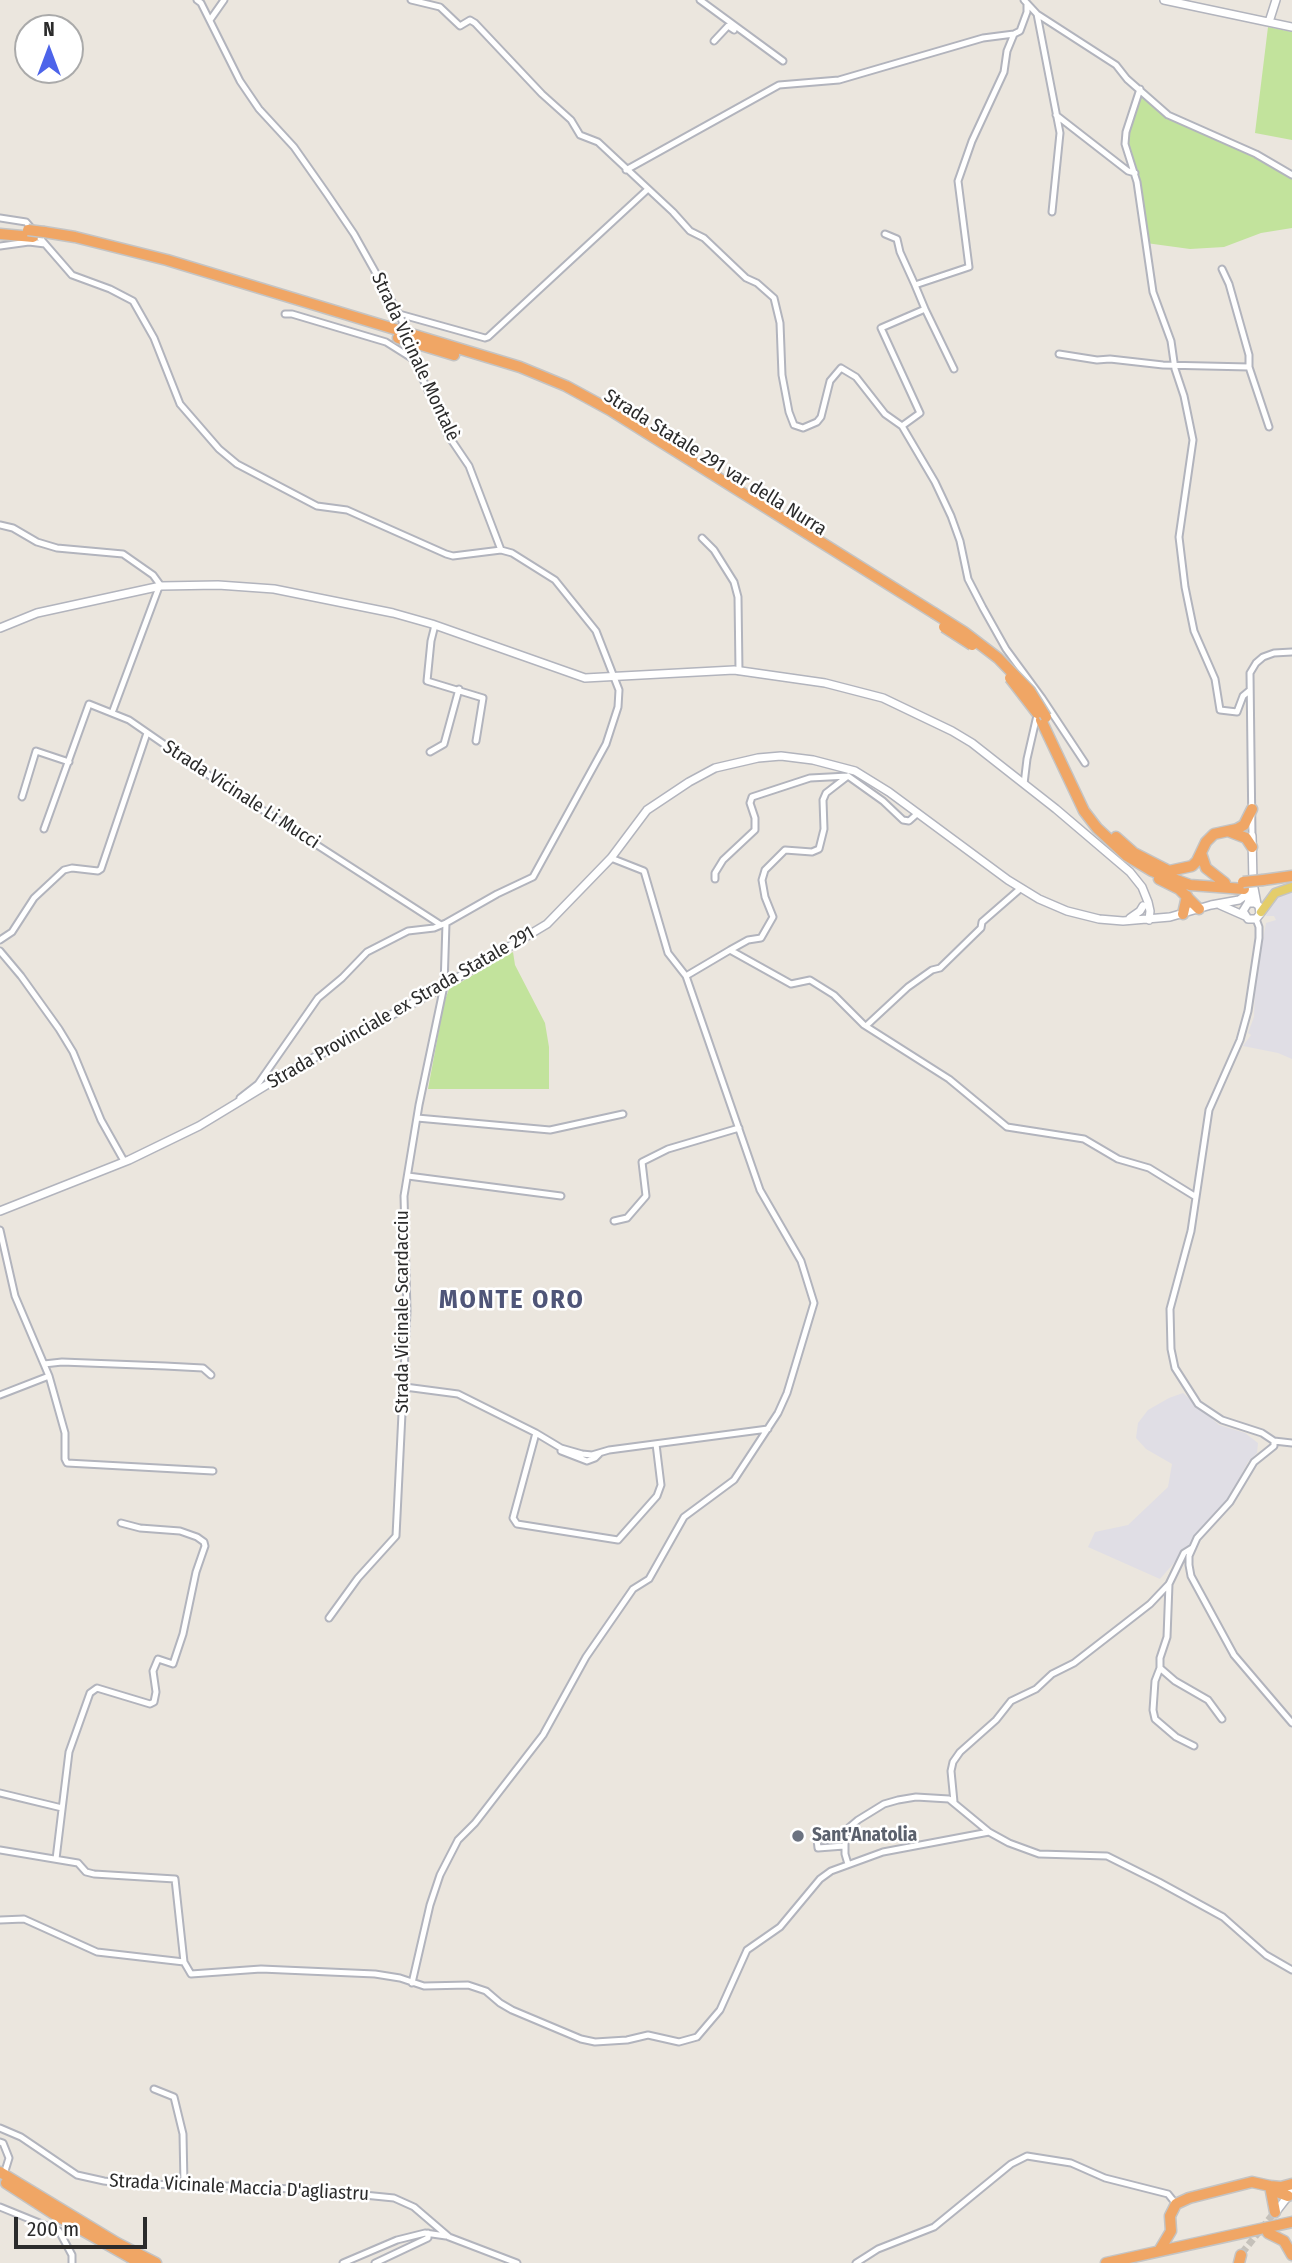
<!DOCTYPE html>
<html>
<head>
<meta charset="utf-8">
<style>
	body { margin:0 }
	#map { position:relative; width:1292px; height:2263px; overflow:hidden; background:#ebe6de; font-family:"Fira Sans Condensed",sans-serif }
	canvas { display:block }
	.north { position:absolute; left:14px; top:14px; width:70px; height:70px; box-sizing:border-box; background:#fff; border:2px solid #aaa; border-radius:50%; rotate:0deg; font-size:19px; font-weight:700; line-height:28px; text-align:center; color:#2b2b2b }
	.north::after { content:''; display:block; margin:auto; width:24px; height:32px; background:#4d64ea; clip-path:polygon(50% 0,100% 100%,50% 72%,0 100%) }
	.scale { position:absolute; left:14px; top:2217px; width:133px; height:32px; box-sizing:border-box; border:4px solid #2b2b2b; border-top:0; padding-left:9px; font-size:21px; line-height:24px; white-space:nowrap; color:#2b2b2b; -webkit-text-stroke:5px #fff; paint-order:stroke }
</style>
</head>
<body>
<div id="map">
<canvas width="1292" height="2263"></canvas>
<div class="north">N</div>
<div class="scale">200 m</div>
</div>
<script>
const context = document.querySelector('canvas').getContext('2d');
context.lineJoin = 'round';
function paint(path, color) {
  context.fillStyle = color;
  context.fill(path, 'evenodd');
}
function toPath(rows) {
  const path = new Path2D();
  for (const r of rows) {
    path.moveTo(r[0], r[1]);
    for (let i = 2; i < r.length; i += 2) path.lineTo(r[i], r[i + 1]);
  }
  return path;
}
function trace(path, color, width, dash) {
  context.strokeStyle = color;
  context.lineWidth = width;
  context.lineCap = dash ? 'butt' : 'round';
  context.setLineDash(dash || []);
  context.stroke(path);
}
function label(font, color, halo, rows, align = 'center') {
  context.font = font + ' "Fira Sans Condensed",sans-serif';
  context.lineWidth = 5;
  context.setLineDash([]);
  context.textBaseline = 'middle';
  context.strokeStyle = halo;
  context.fillStyle = color;
  for (const [text, x, y, turn = 0] of rows) {
    context.save();
    context.translate(x, y);
    context.rotate((+turn || 0) * Math.PI / 180);
    context.textAlign = isNaN(turn) ? turn : align;
    if (halo) context.strokeText(text, 0, 0);
    context.fillText(text, 0, 0);
    context.restore();
  }
}
const industrial = toPath([
	[1292,889,1292,1059,1278,1053,1243,1046,1251,1035,1248,1033,1254,1017,1255,984,1266,923,1276,920,1274,916,1266,916,1272,902,1278,896],
	[1183,1393,1219,1425,1245,1433,1258,1443,1257,1453,1248,1462,1227,1502,1160,1579,1088,1547,1095,1532,1128,1525,1168,1487,1172,1464,1146,1449,1136,1438,1138,1423,1148,1410,1169,1398]
]);
const pitch = toPath([
	[1268,27,1292,32,1292,140,1255,133],
	[1144,93,1170,116,1292,173,1292,228,1261,233,1224,247,1190,249,1146,243,1138,176,1127,138,1136,99],
	[513,952,515,965,545,1023,549,1047,549,1089,428,1089,444,1003,449,989]
]);
const secondaryTunnel = toPath([
	[1242,2253,1274,2213]
]);
const street = toPath([
	[197,0,201,3,240,81,259,109,294,147,327,194,354,234,401,318],
	[411,0,440,7,460,26,470,20,475,23,542,94,571,120,580,135,598,142,673,212,690,231,704,238,746,278,757,283,774,298,780,323,782,375,789,412,794,425,803,428,817,422,821,417,830,381,841,368,856,377,885,414,902,426],
	[700,0,783,61],
	[1024,0,1037,14,1116,65,1127,79,1168,115,1256,154,1292,175],
	[1037,14,1060,133,1052,212],
	[210,20,224,0],
	[714,41,728,26,734,30],
	[1140,89,1126,132,1125,144,1137,182,1153,292,1171,341,1175,369,1184,396,1193,440,1179,537,1185,587,1194,631,1215,679,1220,710,1237,712,1243,696,1249,691],
	[1056,115,1128,171,1135,173],
	[626,170,779,85,839,80,983,38,1014,34,1020,31,1027,12,1027,4],
	[0,218,26,222,72,275,110,289,133,301,154,338,180,404,219,449,237,464,317,506,347,510,446,554,453,556,501,550,512,553,555,580,596,631,619,690,618,707,606,744,533,877,497,894,446,923,434,928,408,931,367,952,342,978,318,998,258,1084,240,1098],
	[885,234,897,239,900,252,915,285],
	[0,246,29,242,45,244],
	[1222,269,1229,284,1249,355,1249,367,1269,427],
	[925,309,954,369],
	[285,314,292,314,386,342,413,359],
	[399,314,485,338,488,337,648,189],
	[1059,354,1097,360,1110,359,1163,365,1249,367],
	[412,355,448,435,469,466,501,550],
	[902,426,920,413,881,328,925,309,915,285,969,267,958,181,972,141,1004,72,1007,51,1014,34],
	[902,426,935,482,951,516,960,541,968,579,983,608,1006,649,1042,698,1085,763],
	[0,525,13,528,37,542,57,548,123,554,153,575,161,586],
	[702,538,714,550,734,582,738,597,739,671],
	[435,625,431,641,427,681,483,698,476,741],
	[112,713,159,587],
	[430,752,444,744,459,689],
	[1024,784,1027,759,1038,711],
	[22,797,36,751,69,762],
	[44,829,89,704,129,720,210,776,441,925],
	[1252,836,1250,673,1256,663,1263,657,1274,653,1292,652],
	[715,879,715,873,723,860,755,830,755,818,750,803,752,797,810,778,848,776,883,801,903,820,909,821,918,813],
	[1256,919,1259,927,1259,938,1248,1011,1240,1040,1209,1110,1191,1231,1170,1309,1171,1349,1175,1368,1198,1404,1222,1420,1262,1433,1274,1441],
	[0,940,12,932,34,898,64,870,72,868,98,871,101,869,147,733],
	[730,950,748,940,761,938,773,917,765,897,762,880,765,870,785,850,812,852,819,849,824,829,823,800,826,793,848,776],
	[0,951,21,976,59,1029,73,1052,101,1120,124,1161],
	[686,976,730,950,791,984,810,980,834,995,864,1025,949,1079,1007,1127,1084,1139,1118,1159,1149,1168,1196,1197],
	[866,1026,908,987,932,970,940,968,981,928,982,922,1021,888],
	[417,1118,550,1130,623,1114],
	[408,1176,561,1196],
	[614,1221,627,1218,646,1196,642,1162,668,1149,739,1128],
	[0,1230,15,1296,49,1376,0,1395],
	[44,1364,62,1362,165,1366,203,1368,211,1375],
	[49,1376,65,1433,65,1459,67,1463,213,1471],
	[405,1387,458,1394,536,1433,561,1448,582,1454,592,1455,609,1450,768,1429],
	[536,1433,513,1518,517,1524,618,1540,657,1496,661,1485,656,1444],
	[1274,1441,1274,1446,1254,1462,1230,1502,1197,1538,1189,1556,1189,1565,1191,1576,1234,1655,1292,1723],
	[1274,1441,1292,1443],
	[561,1451,587,1461,595,1458,599,1454],
	[1169,1584,1167,1637,1160,1658,1160,1668,1175,1681,1208,1700,1222,1719],
	[329,1618,358,1578,396,1536,407,1311,404,1196,419,1105,444,986,446,923],
	[1160,1668,1155,1681,1153,1710,1155,1719,1176,1737,1194,1746],
	[0,1793,62,1808],
	[954,1802,951,1771,953,1762,960,1752,996,1720,1011,1701,1036,1689,1052,1674,1074,1663,1150,1604,1169,1584,1184,1553,1192,1548],
	[844,1836,817,1839,818,1848,844,1846],
	[0,1850,78,1863,86,1872,94,1874,175,1879,184,1962,191,1974,261,1969,375,1974,400,1978,424,1986,468,1985,486,1991,500,2003,512,2010,581,2039,595,2042,627,2040,648,2035,679,2042,697,2037,720,2010,747,1950,780,1927,820,1879,831,1871,883,1852,989,1832,1009,1843,1039,1854,1107,1856,1159,1882,1223,1917,1266,1955,1292,1970],
	[56,1859,69,1752,90,1693,97,1688,150,1704,154,1702,156,1692,153,1671,158,1659,173,1664,183,1634,196,1572,205,1546,204,1542,197,1537,180,1531,140,1528,121,1523],
	[848,1864,845,1854,845,1831,858,1820,884,1804,898,1800,916,1797,949,1799,989,1832],
	[0,1920,24,1919,97,1952,184,1962],
	[412,1983,430,1905,440,1875,458,1840,475,1823,543,1735,586,1657,633,1589,649,1579,684,1517,734,1480,778,1413,787,1393,814,1303,801,1261,760,1190,686,976,668,953,644,871,611,858],
	[154,2089,174,2097,183,2134,184,2184],
	[0,2128,21,2137,77,2175,104,2181,135,2185,184,2184,314,2190,394,2198,414,2207,449,2237,517,2263],
	[0,2142,3,2143,9,2158,5,2171],
	[0,2207,59,2231,72,2255,72,2263],
	[343,2263,397,2240,425,2233,446,2236],
	[375,2263,428,2238,428,2233],
	[856,2263,878,2249,934,2227,1011,2164,1027,2156,1071,2163,1105,2178,1168,2194,1176,2204]
]);
const secondary = toPath([
	[1164,0,1292,27],
	[1269,22,1276,0],
	[0,628,37,613,161,586,218,585,274,589,393,613,432,624,585,678,734,670,825,683,883,698,952,731,972,743,1056,809,1130,872,1142,887,1148,902,1150,911,1149,920],
	[1252,836,1253,883,1257,904],
	[1248,903,1255,903,1259,906,1260,914,1256,919,1248,919,1243,911,1248,903,1253,883],
	[1220,905,1245,916],
	[1130,918,1140,911,1143,906],
	[0,1211,129,1160,199,1126,288,1072,444,986,547,924,611,858,647,810,689,782,715,768,758,758,781,756,813,760,855,771,889,792,1008,880,1039,899,1067,911,1099,919,1123,921,1170,917,1211,905,1239,900,1250,892],
	[1275,2213,1292,2191]
]);
const primary = toPath([
	[1261,912,1275,893,1292,887]
]);
const highway = toPath([
	[44,232,75,237,167,260,520,367,566,386,610,410,934,613],
	[0,234,33,237],
	[398,338,454,355],
	[1041,720,1084,811,1097,828,1127,856,1152,871,1190,885,1244,889],
	[1228,831,1246,838,1252,847],
	[1116,837,1134,853,1171,872],
	[1201,853,1206,868,1225,883],
	[1169,871,1192,866,1197,861,1206,842,1214,834,1237,829,1244,825,1252,809],
	[1159,879,1179,889,1199,909],
	[1263,880,1292,876],
	[1183,914,1187,896],
	[0,2172,117,2243,156,2263],
	[6,2183,57,2216,140,2263],
	[1270,2186,1275,2212],
	[1272,2190,1288,2196],
	[1268,2233,1284,2241,1292,2255],
	[1159,2251,1171,2231,1170,2216,1176,2204,1189,2198,1252,2182,1270,2186,1281,2187,1292,2184],
	[1106,2263,1292,2222],
	[1239,2263,1241,2255]
]);
const streetBridge = toPath([
	[401,318,412,355]
]);
const highwayBridge = toPath([
	[28,230,44,232],
	[934,613,964,632,998,658,1030,691,1046,717],
	[944,627,972,645],
	[1010,678,1037,713],
	[1243,882,1263,880]
]);
const markers = [
	[798,1836,7,"#6b7280"]
];
const streetNames = [
	["Strada Vicinale Montalè",415,357,65],
	["Strada Statale 291 var della Nurra",715,463,32],
	["Strada Vicinale Li Mucci",241,795,33],
	["Strada Provinciale ex Strada Statale 291",401,1008,-30],
	["Strada Vicinale Scardacciu",403,1312,-90],
	["Strada Vicinale Maccia D'agliastru",239,2188,3]
];
const worshipNames = [
	["Sant'Anatolia",812,1836]
];
const districtNames = [
	["MONTE ORO",512,1301]
];
paint(industrial, '#e0dee5');
paint(pitch, '#c2e39c');
trace(secondaryTunnel, '#c5c1ba', 7, [7, 3.5]);
trace(street, '#b2b4bd', 9);
trace(secondary, '#b2b4bd', 10);
trace(primary, '#c4c4c4', 11);
trace(highway, '#c4c4c4', 13);
trace(street, '#fff', 5);
trace(secondary, '#fff', 7);
trace(primary, '#e4cd6a', 8);
trace(highway, '#f0a665', 10);
trace(streetBridge, '#b2b4bd', 9, []);
trace(highwayBridge, '#c4c4c4', 13, []);
trace(streetBridge, '#fff', 5);
trace(highwayBridge, '#f0a665', 10);
for (const [x, y, r, color] of markers) {
  const dot = new Path2D();
  dot.arc(x, y, r, 0, 2 * Math.PI);
  context.fillStyle = color;
  context.fill(dot);
  trace(dot, '#fff', 2.5);
}
label('19px', '#2b2b2b', '#fff', streetNames);
label('bold 19px', '#5b616d', '#fff', worshipNames, 'left');
context.letterSpacing = '2px';
label('bold 26px', '#4f5578', '#fff', districtNames);
context.letterSpacing = '0px';
</script>
</body>
</html>
